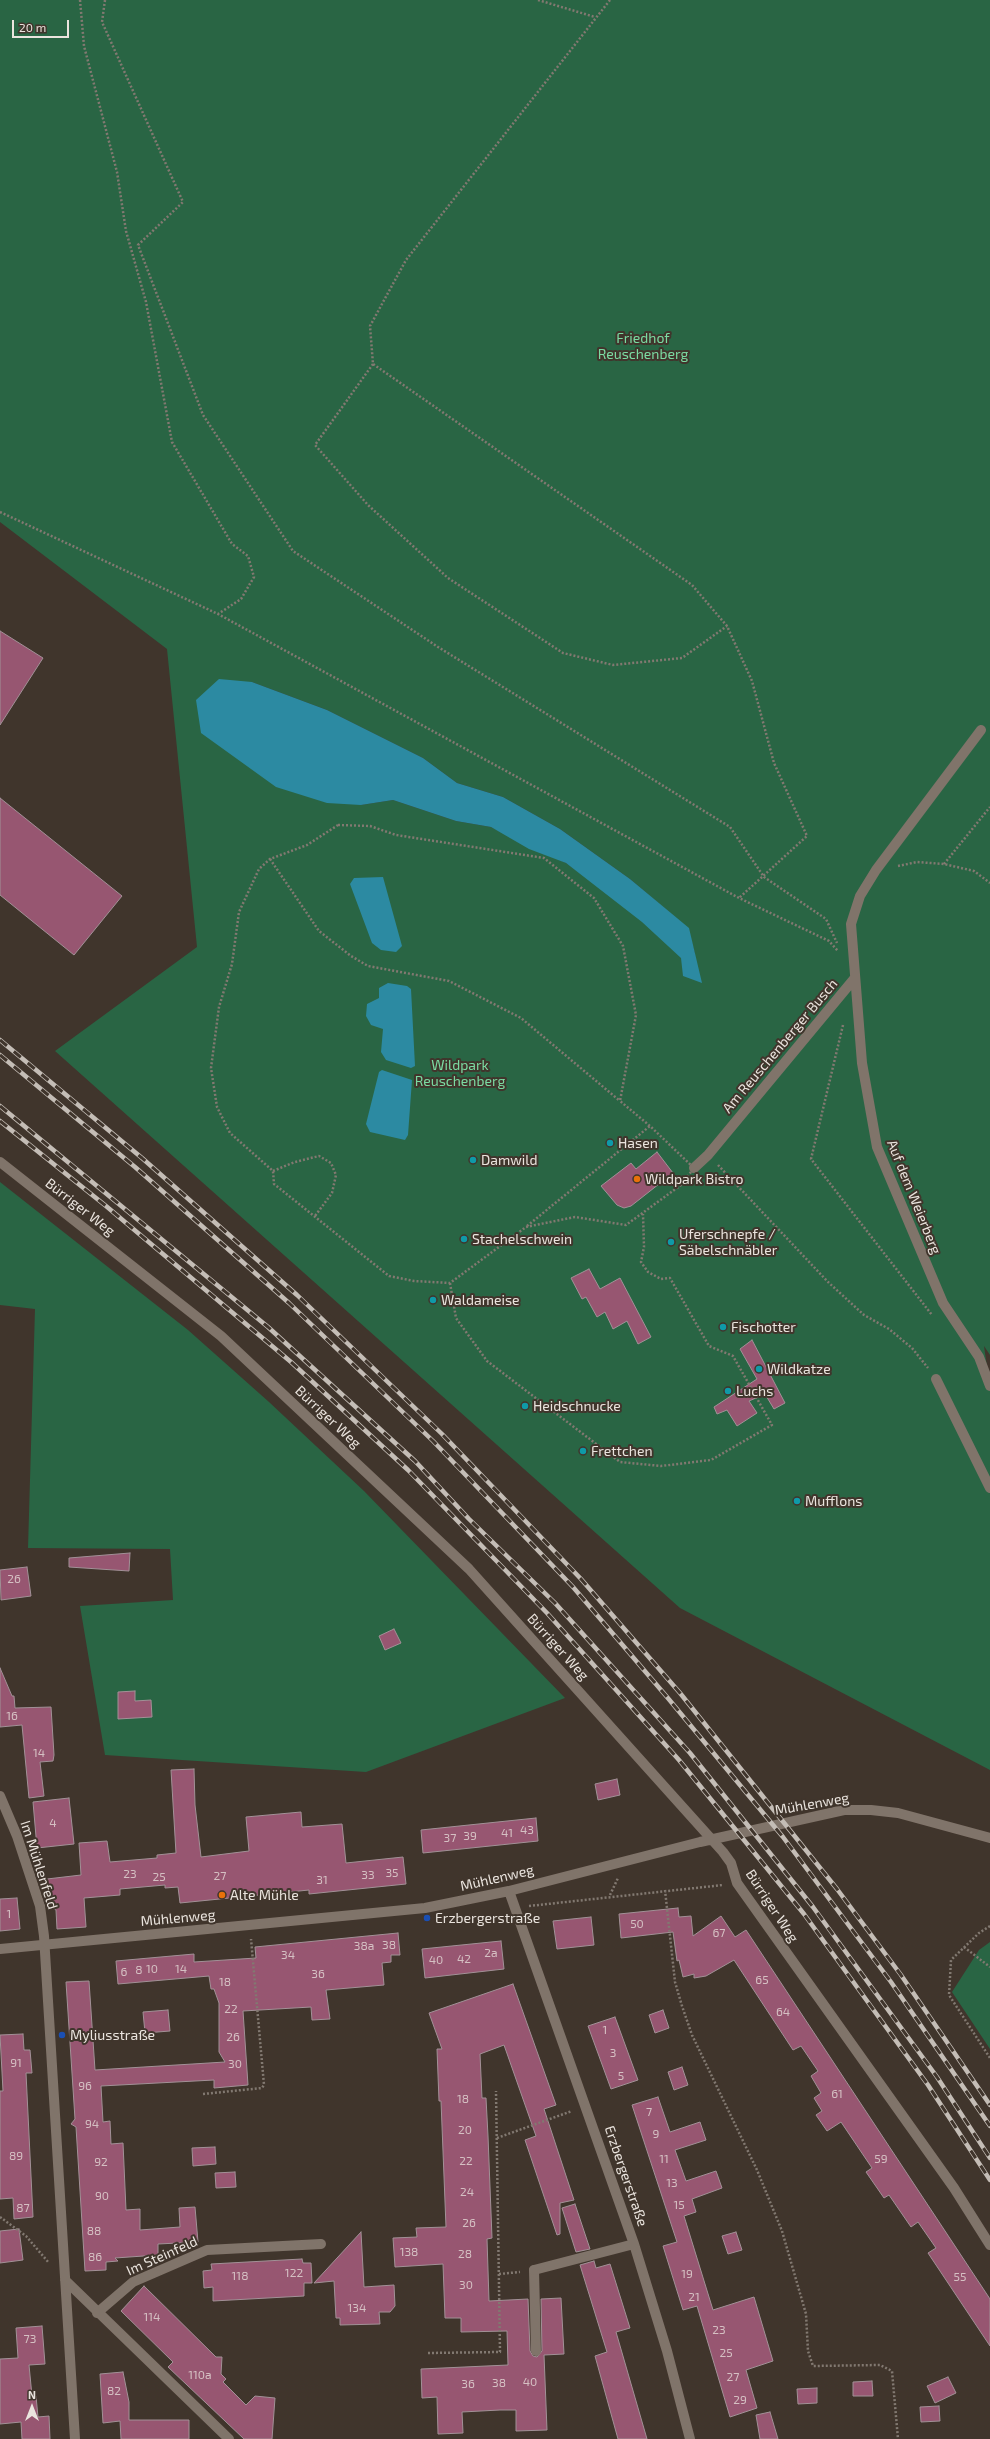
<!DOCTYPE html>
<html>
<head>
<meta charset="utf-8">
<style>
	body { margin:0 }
	#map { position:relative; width:990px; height:2439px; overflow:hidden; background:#40352c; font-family:"Exo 2",sans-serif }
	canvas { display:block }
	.north { position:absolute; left:12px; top:2387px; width:40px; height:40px; -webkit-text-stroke:3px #40352c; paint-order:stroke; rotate:0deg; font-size:11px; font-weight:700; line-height:16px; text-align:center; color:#eae4de }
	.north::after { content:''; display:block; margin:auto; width:14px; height:18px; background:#eae4de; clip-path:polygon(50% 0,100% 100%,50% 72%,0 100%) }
	.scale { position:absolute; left:12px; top:20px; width:57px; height:18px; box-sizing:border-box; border:2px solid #eae4de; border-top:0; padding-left:5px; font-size:12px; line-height:14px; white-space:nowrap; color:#eae4de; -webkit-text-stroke:3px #40352c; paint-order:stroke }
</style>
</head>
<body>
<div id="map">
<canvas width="990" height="2439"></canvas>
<div class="north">N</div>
<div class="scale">20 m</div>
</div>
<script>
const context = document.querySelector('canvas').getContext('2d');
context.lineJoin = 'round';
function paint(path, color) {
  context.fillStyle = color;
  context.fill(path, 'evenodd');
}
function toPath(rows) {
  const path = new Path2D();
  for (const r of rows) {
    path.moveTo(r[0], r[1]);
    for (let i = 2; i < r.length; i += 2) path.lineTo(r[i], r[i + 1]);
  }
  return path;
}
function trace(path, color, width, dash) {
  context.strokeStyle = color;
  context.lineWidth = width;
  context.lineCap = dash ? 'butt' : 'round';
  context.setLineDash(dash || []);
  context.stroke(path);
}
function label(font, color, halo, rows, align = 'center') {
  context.font = font + ' "Exo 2",sans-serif';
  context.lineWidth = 4;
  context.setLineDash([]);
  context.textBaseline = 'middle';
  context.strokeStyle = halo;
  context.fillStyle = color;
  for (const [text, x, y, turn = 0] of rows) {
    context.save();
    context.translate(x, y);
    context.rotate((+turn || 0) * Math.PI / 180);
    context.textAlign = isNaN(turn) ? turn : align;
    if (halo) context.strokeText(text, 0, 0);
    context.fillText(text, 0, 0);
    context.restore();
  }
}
const green = toPath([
	[0,0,990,0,990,1355,984,1346,990,1388,990,1770,680,1608,55,1051,197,947,167,649,0,522],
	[252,682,327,710,423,758,457,783,503,797,560,829,630,879,688,928,695,954,566,863,491,827,456,821,393,800,361,805],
	[0,1182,188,1330,269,1402,364,1491,565,1698,366,1772,105,1755,80,1606,173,1600,170,1549,28,1548,35,1309,0,1305],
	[990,1942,990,2049,952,1992,979,1950]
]);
const water = toPath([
	[219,679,252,682,327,710,423,758,457,783,503,797,560,829,630,879,689,928,702,983,683,976,681,958,642,922,566,863,529,849,491,827,456,821,393,800,361,805,327,803,276,787,201,733,196,700],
	[383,877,402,946,396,952,381,950,372,943,350,884,354,878],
	[388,983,407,986,411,989,415,1066,411,1068,386,1060,381,1052,383,1029,371,1025,366,1016,367,1004,379,998,379,988],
	[382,1070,412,1080,408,1135,405,1140,370,1132,366,1124,379,1072]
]);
const building = toPath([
	[0,631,43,658,0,725,0,631],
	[0,798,122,896,74,955,0,895,0,798],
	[657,1152,673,1173,631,1206,624,1208,617,1205,601,1186,631,1163,636,1169,657,1152],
	[589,1269,600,1289,620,1278,651,1337,638,1344,627,1321,613,1329,605,1312,597,1317,586,1297,582,1299,571,1278,589,1269],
	[752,1340,785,1403,774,1409,765,1394,749,1401,757,1413,737,1426,727,1410,717,1414,714,1407,757,1379,740,1349,752,1340],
	[130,1553,129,1571,69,1567,69,1558,130,1553],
	[27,1567,31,1596,1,1600,0,1570,27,1567],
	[394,1629,401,1643,385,1650,379,1636,394,1629],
	[0,1668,12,1696,14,1696,15,1708,51,1707,54,1755,53,1761,40,1762,44,1796,29,1798,22,1725,0,1727,0,1668],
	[135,1691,135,1701,151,1700,152,1717,118,1719,118,1692,135,1691],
	[194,1769,195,1805,201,1857,249,1851,246,1817,301,1812,302,1827,342,1824,346,1863,403,1857,406,1884,309,1894,309,1890,180,1903,178,1887,165,1888,165,1885,120,1889,120,1895,84,1898,86,1927,57,1929,56,1910,49,1905,47,1879,81,1875,79,1843,107,1841,110,1862,157,1858,157,1855,176,1853,171,1770,194,1769],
	[617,1779,620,1795,598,1800,595,1784,617,1779],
	[69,1798,74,1844,37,1848,33,1802,69,1798],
	[536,1818,538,1841,423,1853,421,1830,536,1818],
	[17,1898,20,1929,0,1931,0,1899,17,1898],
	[678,1908,679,1917,691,1916,693,1936,721,1916,735,1937,746,1930,990,2299,990,2346,928,2253,936,2248,918,2222,911,2227,889,2195,884,2198,866,2172,872,2168,841,2122,827,2131,816,2115,822,2111,814,2098,821,2093,811,2076,818,2071,801,2046,793,2050,734,1960,706,1976,694,1978,694,1974,683,1977,679,1960,677,1961,673,1932,621,1938,619,1914,678,1908],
	[591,1917,594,1945,557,1949,553,1921,591,1917],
	[398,1933,400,1955,391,1955,391,1962,382,1963,384,1985,326,1990,330,2019,312,2020,311,2007,243,2011,248,2085,214,2088,214,2080,101,2086,103,2122,110,2121,111,2144,123,2143,126,2210,140,2209,140,2230,180,2227,179,2208,195,2207,198,2242,158,2244,158,2255,115,2258,118,2261,106,2262,106,2270,85,2271,76,2127,71,2124,75,2119,66,1982,89,1981,95,2070,225,2062,219,2052,219,2003,214,1989,211,1989,209,1976,118,1984,116,1961,194,1954,194,1962,256,1958,255,1947,398,1933],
	[501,1941,504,1969,425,1978,422,1949,501,1941],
	[513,1984,556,2105,544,2109,574,2200,560,2203,560,2234,557,2235,525,2140,536,2136,504,2045,480,2054,482,2098,486,2098,488,2136,492,2238,487,2239,489,2301,528,2299,530,2351,533,2356,537,2357,542,2351,541,2299,561,2298,564,2354,544,2355,547,2430,516,2431,516,2410,500,2410,462,2412,463,2433,438,2434,437,2397,422,2398,421,2369,508,2365,507,2331,461,2332,461,2318,445,2318,443,2264,395,2267,393,2238,417,2237,416,2228,446,2227,441,2101,439,2101,437,2049,442,2049,429,2013,513,1984],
	[168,2010,170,2031,145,2033,143,2012,168,2010],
	[663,2010,669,2028,655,2033,649,2015,663,2010],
	[615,2017,638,2080,611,2089,588,2026,615,2017],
	[23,2034,24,2050,30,2050,32,2073,26,2073,33,2217,14,2219,13,2198,0,2199,0,2091,3,2091,0,2035,23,2034],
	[682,2067,688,2085,674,2090,668,2072,682,2067],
	[658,2097,670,2132,700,2122,706,2140,675,2150,686,2181,716,2171,722,2188,692,2199,696,2212,684,2216,713,2310,754,2297,773,2361,746,2370,757,2408,730,2417,697,2306,683,2310,663,2246,677,2242,632,2105,658,2097],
	[215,2147,216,2164,193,2166,192,2148,215,2147],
	[235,2172,236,2187,216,2188,215,2173,235,2172],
	[575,2204,590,2249,576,2252,562,2208,575,2204],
	[19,2229,23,2260,0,2263,0,2231,19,2229],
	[361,2232,364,2287,394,2285,395,2306,390,2312,379,2312,380,2324,340,2325,340,2318,336,2318,334,2281,314,2283,361,2232],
	[736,2232,742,2250,728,2254,722,2236,736,2232],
	[302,2259,303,2263,311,2263,312,2283,304,2283,304,2296,213,2301,213,2287,204,2288,203,2271,212,2270,211,2264,302,2259],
	[594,2261,596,2268,610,2264,630,2328,616,2332,647,2439,618,2439,595,2356,607,2352,580,2265,594,2261],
	[144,2286,216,2357,222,2357,221,2374,226,2379,223,2382,246,2405,255,2396,275,2398,272,2439,244,2439,168,2367,173,2362,121,2311,144,2286],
	[42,2326,45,2364,29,2365,32,2396,36,2396,38,2417,49,2416,50,2439,22,2439,21,2422,0,2424,0,2359,18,2358,16,2328,42,2326],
	[123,2372,129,2402,129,2420,189,2420,189,2439,121,2439,120,2421,103,2423,100,2374,123,2372],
	[948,2377,956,2393,935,2403,927,2386,948,2377],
	[872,2381,873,2396,853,2396,853,2382,872,2381],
	[817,2388,817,2403,798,2404,797,2389,817,2388],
	[939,2406,940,2421,921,2422,920,2407,939,2406],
	[770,2412,778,2439,760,2439,756,2415,770,2412]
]);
const path = toPath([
	[80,0,84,46,117,172,126,231,146,302,172,442,232,544,248,556,254,577,241,599,218,614],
	[105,0,102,22,183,202,138,245,203,415,293,551,438,647,730,827,764,877,826,919,837,943],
	[538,0,595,17],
	[610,0,406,260,370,326,373,364,692,585,727,626,752,681,774,763,807,836,739,898],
	[373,364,315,445,368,505,448,578,563,653,613,665,682,658,727,626],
	[0,512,218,614,739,898,829,941,838,951],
	[338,825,370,826,396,835,544,858,594,898,623,946,636,1015,620,1101,650,1126,694,1168,681,1185,626,1225,575,1217,526,1227,450,1283,414,1281,389,1276,274,1184,273,1171,230,1133,217,1107,211,1068,219,1007,232,964,239,912,259,869,270,859,307,845,338,825],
	[270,859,319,931,351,956,368,966,449,981,521,1018,620,1101],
	[944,864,990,807],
	[898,866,917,862,944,864,974,871,990,883],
	[843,1025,811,1159,932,1315],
	[718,1165,828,1282,864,1315,889,1329,912,1348,928,1368],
	[273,1171,295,1162,319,1156,331,1163,336,1175,332,1193,315,1216],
	[527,1226,650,1126],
	[450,1283,456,1318,487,1361,620,1462,661,1466,711,1460,772,1425,733,1356,709,1346,670,1278,661,1279,648,1272,641,1262,644,1247,643,1214],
	[665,1890,675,1982,682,2006,692,2035,757,2170,782,2231,806,2314,808,2351,813,2366,880,2365,892,2371,898,2439],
	[610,1895,618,1878],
	[529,1906,723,1885],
	[990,1926,979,1933,951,1960,949,1995,990,2058],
	[964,1947,990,1967],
	[203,2094,262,2088,264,2085,251,1939],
	[497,2138,572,2111],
	[0,2217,26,2236,49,2263],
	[499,2274,520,2272],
	[428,2353,500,2352,496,2091]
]);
const service = toPath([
	[981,730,876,870,860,896,851,924,862,1063,877,1147,943,1303,979,1357,990,1386],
	[694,1168,708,1155,854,979],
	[936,1379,990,1488],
	[534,2270,536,2351]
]);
const minor = toPath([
	[0,1162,221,1336,469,1569,723,1852,731,1863,737,1883,954,2188,990,2245],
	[0,1796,17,1836,40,1906,44,1936,75,2439],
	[509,1891,634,2244,667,2351,690,2439],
	[0,1949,425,1908,509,1891,700,1842,844,1810,871,1810,898,1813,990,1838],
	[534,2270,634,2244],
	[65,2280,229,2439],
	[97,2313,133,2282,207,2250,321,2244]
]);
const rail = toPath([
	[0,1040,142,1158,297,1295,442,1434,581,1579,680,1693,837,1889,901,1975,990,2105],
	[0,1055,135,1167,289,1303,433,1441,573,1587,667,1697,783,1837,891,1982,990,2126],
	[0,1106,268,1327,415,1461,469,1519,555,1603,690,1753,813,1907,937,2077,990,2158],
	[0,1121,106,1206,291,1362,408,1470,547,1613,679,1760,804,1914,928,2085,990,2180]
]);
const markers = [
	[610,1143,4,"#0f9aa8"],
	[473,1160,4,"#0f9aa8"],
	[637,1179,4,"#e8710a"],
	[464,1239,4,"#0f9aa8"],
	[671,1242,4,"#0f9aa8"],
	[433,1300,4,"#0f9aa8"],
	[723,1327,4,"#0f9aa8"],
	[759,1369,4,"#0f9aa8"],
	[728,1391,4,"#0f9aa8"],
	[525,1406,4,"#0f9aa8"],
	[583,1451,4,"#0f9aa8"],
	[797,1501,4,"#0f9aa8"],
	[222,1895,4,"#e8710a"],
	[427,1918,4,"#1a4fb4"],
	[62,2035,4,"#1a4fb4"]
];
const numberNames = [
	["26",14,1579],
	["16",12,1716],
	["14",39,1753],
	["4",53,1823],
	["43",527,1830],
	["41",507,1833],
	["39",470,1836],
	["37",450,1838],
	["35",392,1873],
	["23",130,1874],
	["33",368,1875],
	["27",220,1876],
	["25",159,1877],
	["31",322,1880],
	["1",9,1914],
	["50",637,1924],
	["67",719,1933],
	["38",389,1945],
	["38a",364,1946],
	["2a",491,1953],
	["34",288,1955],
	["42",464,1959],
	["40",436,1960],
	["10",152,1969],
	["14",181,1969],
	["8",139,1970],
	["6",124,1972],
	["36",318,1974],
	["65",762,1980],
	["18",225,1982],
	["22",231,2009],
	["64",783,2012],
	["1",605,2030],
	["26",233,2037],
	["3",613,2053],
	["91",16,2063],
	["30",235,2064],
	["5",621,2076],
	["96",85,2086],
	["61",837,2094],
	["18",463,2099],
	["7",649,2112],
	["94",92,2124],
	["20",465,2130],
	["9",656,2134],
	["89",16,2156],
	["11",664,2159],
	["59",881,2159],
	["22",466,2161],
	["92",101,2162],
	["13",672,2183],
	["24",467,2192],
	["90",102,2196],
	["15",679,2205],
	["87",23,2208],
	["26",469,2223],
	["88",94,2231],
	["138",409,2252],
	["28",465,2254],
	["86",95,2257],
	["122",294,2273],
	["19",687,2274],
	["118",240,2276],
	["55",960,2277],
	["30",466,2285],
	["21",694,2297],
	["134",357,2308],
	["114",152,2317],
	["23",719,2330],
	["73",30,2339],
	["25",726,2353],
	["110a",200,2375],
	["27",733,2377],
	["40",530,2382],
	["38",499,2383],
	["36",468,2384],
	["82",114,2391],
	["29",740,2400]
];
const parkNames = [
	["Friedhof",643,338],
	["Reuschenberg",643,354],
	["Wildpark",460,1065],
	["Reuschenberg",460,1081]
];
const streetNames = [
	["Am Reuschenberger Busch",780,1046,-50],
	["Auf dem Weierberg",914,1197,68],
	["Bürriger Weg",80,1207,38],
	["Bürriger Weg",328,1417,43],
	["Bürriger Weg",558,1647,48],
	["Mühlenweg",812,1804,-10],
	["Im Mühlenfeld",39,1865,72],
	["Mühlenweg",497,1878,-13],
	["Bürriger Weg",772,1906,57],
	["Mühlenweg",178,1918,-5],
	["Erzbergerstraße",626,2176,71],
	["Im Steinfeld",162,2256,-24]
];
const poiNames = [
	["Hasen",618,1143],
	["Damwild",481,1160],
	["Wildpark Bistro",645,1179],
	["Uferschnepfe /",679,1234],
	["Säbelschnäbler",679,1250],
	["Stachelschwein",472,1239],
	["Waldameise",441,1300],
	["Fischotter",731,1327],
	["Wildkatze",767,1369],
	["Luchs",736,1391],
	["Heidschnucke",533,1406],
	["Frettchen",591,1451],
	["Mufflons",805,1501],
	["Alte Mühle",230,1895],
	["Erzbergerstraße",435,1918],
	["Myliusstraße",70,2035]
];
paint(green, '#296544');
paint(water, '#2c8aa2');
paint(building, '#975671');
trace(building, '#a29197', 1);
trace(path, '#827971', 2.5, [2, 2]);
trace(service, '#80746a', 10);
trace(minor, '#80746a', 10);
trace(rail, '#c4bdb6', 4.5);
trace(rail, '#40352c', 3, [9]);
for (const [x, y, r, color] of markers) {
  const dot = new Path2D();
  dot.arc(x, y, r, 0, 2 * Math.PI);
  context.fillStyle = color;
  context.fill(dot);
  trace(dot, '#40352c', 1.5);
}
label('12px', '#d5c0c3', null, numberNames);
label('14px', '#7bdba2', '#40352c', parkNames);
label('14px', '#eae4de', '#40352c', streetNames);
label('14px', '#eae4de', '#40352c', poiNames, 'left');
</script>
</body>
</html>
